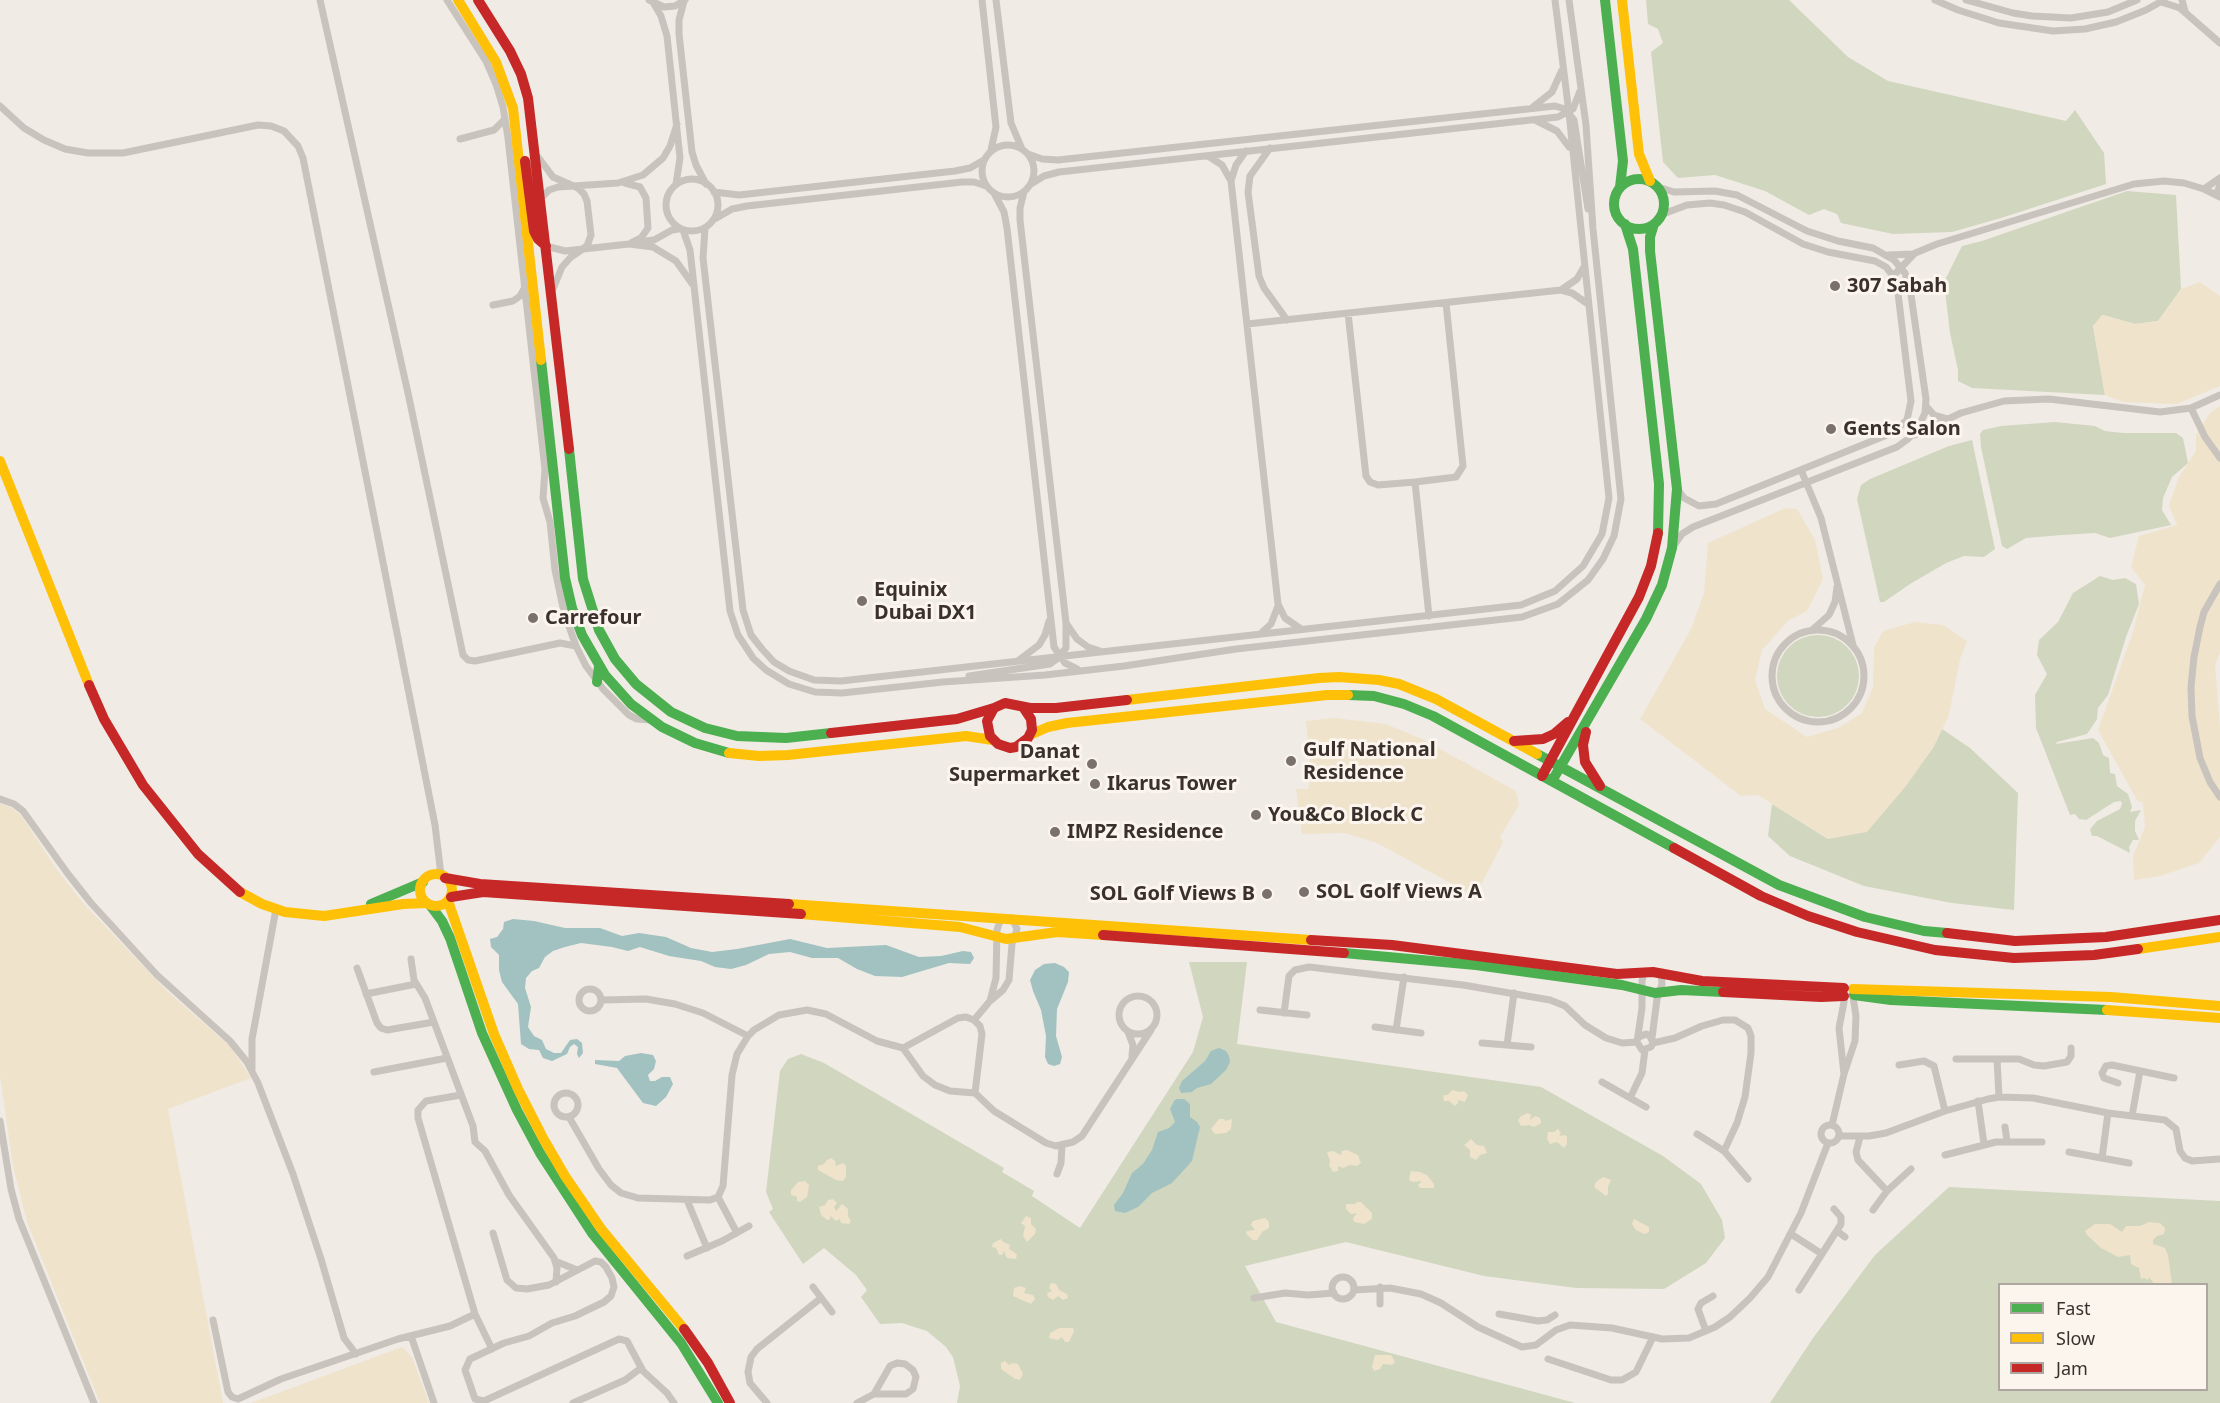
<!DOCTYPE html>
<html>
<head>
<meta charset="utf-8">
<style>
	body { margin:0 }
	#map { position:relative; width:2220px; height:1403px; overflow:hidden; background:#f0ebe5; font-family:"Noto Sans",sans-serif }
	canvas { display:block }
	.legend { position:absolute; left:1998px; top:1283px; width:210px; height:108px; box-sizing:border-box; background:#fbf5ee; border:2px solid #aea6a0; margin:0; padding:8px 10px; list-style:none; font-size:18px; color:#3b302b }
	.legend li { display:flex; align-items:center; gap:12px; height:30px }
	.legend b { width:30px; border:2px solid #aea6a0 }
</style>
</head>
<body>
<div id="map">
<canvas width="2220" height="1403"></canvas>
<ul class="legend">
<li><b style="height:8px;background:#4caf50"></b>Fast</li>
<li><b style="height:8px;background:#ffc107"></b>Slow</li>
<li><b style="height:8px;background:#c62828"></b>Jam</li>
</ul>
</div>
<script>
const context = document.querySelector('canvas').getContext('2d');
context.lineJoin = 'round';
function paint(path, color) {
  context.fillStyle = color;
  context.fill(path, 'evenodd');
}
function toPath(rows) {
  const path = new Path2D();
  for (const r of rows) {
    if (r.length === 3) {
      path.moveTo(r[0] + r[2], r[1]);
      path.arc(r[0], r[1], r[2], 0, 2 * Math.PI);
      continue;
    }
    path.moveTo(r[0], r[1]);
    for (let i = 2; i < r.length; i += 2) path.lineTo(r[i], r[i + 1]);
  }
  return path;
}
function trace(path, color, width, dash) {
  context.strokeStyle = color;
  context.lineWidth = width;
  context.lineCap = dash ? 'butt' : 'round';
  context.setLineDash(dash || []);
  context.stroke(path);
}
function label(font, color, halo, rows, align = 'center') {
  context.font = font + ' "Noto Sans",sans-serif';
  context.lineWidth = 6;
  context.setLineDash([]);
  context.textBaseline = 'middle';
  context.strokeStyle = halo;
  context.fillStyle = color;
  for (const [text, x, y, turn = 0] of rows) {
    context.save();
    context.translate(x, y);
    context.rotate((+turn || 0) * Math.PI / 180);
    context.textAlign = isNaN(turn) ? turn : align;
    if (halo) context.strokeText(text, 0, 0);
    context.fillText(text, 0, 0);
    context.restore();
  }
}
const green = toPath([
	[1646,0,1789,0,1848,57,1888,81,2066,121,2075,110,2104,153,2106,184,2001,218,1952,232,1893,234,1841,223,1837,214,1824,209,1809,215,1765,191,1715,175,1678,178,1663,162,1651,52,1663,43,1658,29,1648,24],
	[2127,191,2176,195,2181,289,2158,321,2135,324,2103,315,2093,326,2105,395,1972,388,1958,381,1958,370,1950,333,1944,282,1962,246,1982,241],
	[2055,422,2095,426,2105,431,2123,433,2176,433,2183,438,2188,463,2172,477,2163,498,2162,510,2171,525,2110,538,2095,533,2062,535,2026,538,2007,549,2002,546,1981,447,1980,434,1983,430,2001,426],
	[1972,440,1995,549,1984,557,1964,556,1946,563,1910,584,1884,602,1880,602,1857,499,1861,485,1870,479,1949,446],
	[2100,576,2113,580,2125,578,2136,584,2139,604,2126,637,2108,695,2098,708,2097,719,2087,734,2057,742,2056,744,2093,738,2099,743,2103,755,2109,758,2110,773,2115,774,2117,786,2128,794,2132,807,2130,812,2141,810,2135,821,2135,831,2139,840,2133,840,2129,847,2130,853,2097,836,2092,836,2090,829,2097,821,2120,809,2122,804,2121,801,2114,802,2086,820,2079,819,2075,814,2070,815,2036,728,2035,695,2047,674,2037,655,2039,640,2058,622,2073,593],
	[1818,676,41],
	[1942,729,1970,748,2018,793,2014,910,1952,903,1864,886,1790,856,1768,836,1772,804,1828,839,1933,748],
	[1189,962,1247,962,1237,1044,1541,1087,1663,1156,1701,1184,1722,1220,1725,1238,1706,1263,1664,1289,1576,1288,1484,1276,1346,1242,1245,1266,1276,1322,1575,1403,957,1403,960,1386,953,1357,946,1347,927,1331,902,1323,880,1324,861,1297,867,1290,856,1275,824,1248,803,1264,769,1212,773,1209,766,1192,780,1071,788,1059,801,1054,824,1063,1004,1168,1002,1172,1034,1191,1032,1196,1080,1228,1193,1052,1203,1017],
	[1949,1187,2220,1201,2220,1403,1770,1403,1813,1338,1875,1255],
	[2000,1284,2206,1284,2206,1390,2000,1390]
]);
const sand = toPath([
	[2200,282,2220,296,2220,386,2177,404,2123,402,2105,395,2093,326,2102,315,2135,324,2158,321,2181,289],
	[2220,406,2220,653,2215,665,2220,727,2220,837,2199,863,2160,876,2134,880,2133,856,2145,827,2143,803,2137,800,2098,730,2133,632,2145,585,2131,567,2139,536,2177,525,2169,505,2179,477,2196,451,2196,435,2210,413],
	[1785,508,1797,509,1815,540,1823,579,1807,611,1789,620,1762,650,1755,680,1765,709,1807,737,1838,728,1862,713,1873,687,1874,648,1883,631,1915,622,1943,625,1967,641,1960,659,1949,715,1933,748,1906,786,1867,832,1828,839,1758,795,1741,796,1640,719,1691,629,1704,593,1708,543],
	[1334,718,1386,724,1422,739,1516,791,1519,805,1500,837,1503,842,1482,883,1467,892,1377,843,1345,833,1302,834,1296,789,1308,789,1311,776,1306,721],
	[0,803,12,808,21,815,55,867,83,903,168,992,231,1047,251,1078,168,1109,223,1403,100,1403,27,1222,13,1166,0,1076],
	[1453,1090,1459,1092,1464,1091,1468,1095,1465,1102,1458,1100,1458,1103,1455,1106,1449,1101,1444,1101,1443,1095,1447,1095],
	[1528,1113,1531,1115,1530,1120,1535,1116,1540,1118,1541,1122,1540,1124,1534,1127,1529,1125,1521,1126,1518,1120,1521,1116],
	[1219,1119,1224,1119,1225,1121,1232,1119,1231,1129,1226,1133,1215,1134,1211,1129],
	[1558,1129,1561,1133,1559,1136,1565,1135,1567,1137,1567,1144,1564,1148,1557,1142,1550,1144,1547,1139,1548,1132,1554,1132],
	[1471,1139,1477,1145,1484,1146,1487,1153,1480,1155,1476,1160,1470,1157,1470,1150,1464,1145],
	[1347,1150,1358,1155,1361,1163,1357,1166,1350,1165,1343,1168,1338,1166,1338,1171,1333,1172,1329,1165,1330,1161,1327,1152,1333,1151,1341,1155,1342,1151],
	[831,1158,835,1161,836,1166,843,1163,846,1166,846,1177,843,1181,836,1180,818,1170,818,1166,824,1164,827,1160],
	[1411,1171,1420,1172,1427,1175,1434,1184,1434,1188,1420,1188,1418,1185,1422,1181,1413,1182,1409,1180],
	[1603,1177,1611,1180,1608,1187,1608,1194,1606,1196,1594,1187,1596,1182],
	[805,1181,809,1185,807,1197,800,1202,797,1201,797,1197,791,1195,791,1190,798,1182],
	[833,1199,837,1203,834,1207,836,1211,842,1204,848,1209,848,1216,851,1221,849,1224,841,1223,840,1219,836,1221,831,1216,829,1220,827,1220,821,1215,819,1207,825,1205,828,1200],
	[1357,1202,1361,1202,1372,1213,1372,1219,1364,1224,1354,1222,1353,1218,1357,1213,1351,1214,1346,1209,1346,1204,1355,1204],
	[1026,1216,1031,1218,1031,1224,1036,1229,1035,1234,1027,1242,1023,1236,1025,1226,1021,1223],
	[1265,1218,1269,1222,1269,1228,1262,1232,1257,1240,1253,1240,1246,1234,1247,1231,1255,1230,1251,1225,1253,1221],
	[1634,1219,1649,1227,1649,1232,1644,1234,1636,1230,1632,1224],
	[2149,1222,2160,1223,2165,1228,2164,1234,2157,1236,2153,1240,2153,1244,2165,1248,2168,1255,2172,1284,2154,1284,2149,1277,2148,1280,2144,1278,2141,1279,2139,1268,2131,1264,2130,1255,2118,1257,2101,1248,2087,1235,2085,1231,2095,1224,2110,1224,2122,1232,2126,1226,2140,1226],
	[1001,1239,1003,1242,1010,1245,1009,1249,1017,1254,1016,1259,1007,1258,1004,1251,1002,1255,999,1255,996,1248,992,1247,993,1243],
	[1051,1283,1056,1284,1059,1290,1067,1294,1068,1298,1063,1300,1058,1296,1053,1300,1048,1297,1047,1293,1052,1291,1049,1288],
	[1020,1286,1026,1288,1024,1293,1033,1295,1035,1299,1031,1304,1013,1296,1014,1288],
	[1059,1328,1073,1328,1074,1331,1069,1342,1065,1342,1062,1337,1058,1340,1049,1338,1050,1333],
	[402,1347,412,1357,429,1403,251,1403],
	[1375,1355,1391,1355,1395,1362,1392,1365,1383,1364,1380,1369,1374,1371,1372,1367],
	[1005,1361,1009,1365,1013,1363,1018,1364,1023,1374,1020,1380,1015,1379,1001,1369,1001,1363]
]);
const water = toPath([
	[513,919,534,921,565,928,600,928,622,936,639,933,666,937,691,948,712,952,737,949,790,939,827,948,886,945,919,957,941,956,963,951,971,952,974,958,970,964,949,963,902,977,875,976,857,969,838,958,812,958,790,952,769,954,746,965,731,969,715,967,701,961,669,956,640,947,628,951,612,947,581,943,565,947,553,951,545,957,539,968,532,971,526,978,525,988,531,1007,528,1027,534,1036,542,1040,546,1049,554,1053,561,1053,570,1040,577,1039,582,1043,583,1053,579,1058,577,1054,578,1047,574,1044,570,1047,567,1054,552,1061,543,1058,539,1050,529,1049,521,1044,518,1004,502,982,499,970,499,955,491,947,490,939,497,937,503,929,504,922],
	[1055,963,1064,967,1069,972,1068,982,1057,1009,1056,1036,1062,1057,1060,1064,1054,1066,1048,1064,1045,1057,1046,1036,1041,1010,1033,991,1030,980,1035,970,1044,964],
	[1219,1048,1226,1051,1229,1056,1230,1062,1226,1070,1211,1084,1197,1088,1192,1092,1181,1093,1179,1088,1182,1081,1205,1061,1211,1051],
	[641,1053,653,1055,656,1061,654,1069,648,1075,650,1081,655,1081,662,1077,670,1077,673,1084,666,1097,656,1106,643,1103,617,1068,595,1064,595,1060,619,1061,625,1056],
	[1177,1099,1184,1099,1190,1104,1190,1117,1197,1122,1200,1127,1192,1161,1172,1183,1152,1193,1138,1207,1125,1213,1115,1211,1114,1205,1123,1193,1132,1173,1143,1164,1152,1150,1158,1132,1169,1128,1175,1122,1170,1109,1174,1101]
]);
const street = toPath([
	[320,0,408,393,463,655,468,660,475,661,560,643,576,646],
	[447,0,486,61,496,84,503,107,508,138,545,469,543,498,550,522,555,570,564,612,576,646,586,666,603,689,629,715,637,719,651,720],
	[649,0,664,7,675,6,685,0],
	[982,0,996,127,991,150],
	[996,0,1011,123,1022,149],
	[1935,0,1958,10,1999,23,2053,31,2085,29,2116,22,2146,10,2164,0],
	[1966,0,2013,13,2032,16,2071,18,2108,12,2137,0],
	[2182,0,2185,11],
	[684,1,679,20,679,34,692,152,696,165,706,184],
	[2161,2,2180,8,2220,43],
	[654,4,661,16,667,36,680,158,676,184],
	[0,106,24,128,44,140,65,149,88,153,123,153,258,125,271,126,284,131,298,146,303,158,435,825,441,875],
	[1533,107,1552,92,1562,70],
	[1537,121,1557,131,1569,147],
	[460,139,494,130,505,119],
	[1008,171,26],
	[1270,148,1250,176,1248,192,1259,276,1264,288,1287,320],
	[1028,154,1042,159,1058,160,1555,106,1565,109,1574,120,1588,209],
	[1208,156,1222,165,1231,181,1278,604,1285,618,1301,629],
	[538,157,553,177,578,188,584,194,587,201,591,235,587,246,571,257,562,267,553,289],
	[692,205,26],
	[1231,181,1236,165,1246,151],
	[625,183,640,187,646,198,648,228,641,238,631,243],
	[1031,184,1044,176,1059,172,1558,117,1573,109,1580,91],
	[1658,187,1674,192,1715,191,1737,195,1807,231,1838,241,1873,248,1894,260,1905,273,1910,288,1926,399,1925,413,1918,428,1908,439,1897,447,1693,527,1682,534,1675,544],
	[2204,189,2220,178],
	[714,192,739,195,955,171,970,168,984,160],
	[1024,192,1020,208,1020,220,1066,623,1077,639,1088,647,1100,651],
	[994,193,1004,212,1007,228,1054,647,1065,663,1077,669],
	[2216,195,2220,185],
	[540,199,549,190,558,187,618,183,643,175,663,158,670,146,677,124],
	[1663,214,1687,205,1710,203,1724,205,1745,212,1803,244,1828,252,1875,261,1886,267,1893,276,1897,285,1911,401,1907,420,1892,433,1716,504,1699,506,1684,498,1677,489],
	[713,220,732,209,747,206,962,182,974,182,986,186],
	[705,228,703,258,743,610,751,635,762,649,774,662,789,671,814,680,841,681,1521,605,1555,591,1583,566,1602,534,1609,498,1569,113,1555,0],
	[683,230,690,250,730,611,738,635,753,658,766,670,789,684,815,692,842,693,943,682,1045,675,1124,666,1236,649,1522,617,1558,604,1588,580,1603,559,1614,536,1621,499,1593,229,1586,125,1569,0],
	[638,242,654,240,672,230,679,229],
	[546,246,565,251,629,244,653,247,676,261,693,285],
	[1889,255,1913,254,1937,244,2134,184,2164,181,2184,183,2204,189,2220,197],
	[1893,276,1914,254],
	[1561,290,1577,279,1584,267],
	[493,305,513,301,520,296,524,289],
	[1348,313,1366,476,1370,482,1378,485,1415,482,1456,477,1463,466,1446,303],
	[1247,324,1561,290,1572,293,1588,304],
	[1926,406,1934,415,1948,419],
	[2191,408,2205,437,2220,458],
	[1914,435,1961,413,2004,401,2049,399,2160,412,2191,408,2220,395],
	[1801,470,1821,518,1853,645],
	[1415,482,1429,616],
	[2220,584,2204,612,2200,627,2194,657,2191,687,2192,716,2200,758,2210,782,2220,797],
	[1818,676,46],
	[1812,630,1829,615,1835,602,1837,587],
	[1260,634,1271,624,1278,606],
	[1019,660,1039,645,1045,635,1049,621],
	[969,676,1050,664,1057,659,1066,648,1066,626],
	[0,799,14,804,23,811,68,874,91,903,157,975,230,1041,247,1062,258,1083,293,1174,321,1259,344,1338,356,1354],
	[411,959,414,980,425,998,473,1126,475,1142,485,1151,509,1195,554,1258,557,1268,556,1282],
	[357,968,377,1023,381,1028,387,1030,434,1022],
	[590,1000,11],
	[366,994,416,984],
	[1138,1015,19],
	[602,1000,646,999,675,1004,703,1013,748,1036],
	[990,1001,996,978,997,930,1001,918],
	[1260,1010,1307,1015],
	[1284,1013,1289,976,1295,970,1309,967,1463,985,1550,1000,1565,1006,1585,1025,1606,1038,1622,1043,1637,1042],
	[974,1020,990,1001,1003,990,1009,980,1012,944,1017,929,1012,918],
	[1375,1027,1421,1033],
	[1396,1030,1404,977],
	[1128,1032,1133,1045,1132,1056],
	[1639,1037,1646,1034,1650,1036,1653,1043,1651,1047,1642,1050,1637,1042,1642,1008,1642,981,1644,973],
	[1652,1038,1657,999,1662,984,1661,974],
	[1482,1043,1531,1047],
	[1653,1043,1675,1038,1702,1026,1723,1020,1735,1020,1748,1028,1751,1036,1751,1053,1745,1097,1737,1123,1724,1151],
	[1507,1045,1514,993],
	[903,1048,958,1018,966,1017,974,1020,980,1026,982,1034,975,1093],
	[1956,1059,2019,1059,2034,1065,2044,1066,2067,1062,2071,1056,2071,1048],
	[1997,1059,1999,1097],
	[1899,1065,1924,1061,1934,1066,1945,1111],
	[252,1069,252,1039,276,909],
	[374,1072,447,1058],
	[1844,1074,1839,1028,1845,997],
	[1602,1082,1646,1107],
	[2118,1083,2104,1078,2102,1073,2106,1066,2112,1065,2174,1078],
	[566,1105,12],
	[461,1095,426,1101,418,1110,418,1118,475,1314,492,1349],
	[1630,1098,1642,1073,1645,1050],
	[1978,1101,1984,1144],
	[2132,1116,2140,1071],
	[569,1117,599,1169,611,1185,621,1193,638,1198,710,1200,718,1197,723,1186,732,1075,737,1054,748,1036,754,1030,779,1015,807,1010,826,1014,877,1041,903,1048,923,1076,935,1085,950,1091,975,1093,994,1111,1046,1143,1056,1146,1073,1142,1082,1136,1151,1030],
	[0,1121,11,1189,19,1219,94,1403],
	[1832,1125,1844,1074,1855,1041,1856,1016,1853,997],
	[1830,1134,9],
	[2005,1127,2007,1141],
	[1697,1134,1724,1151,1748,1179],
	[1839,1136,1869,1136,1886,1133,1945,1111,1988,1099,1999,1097,2033,1098,2108,1113,2165,1120,2176,1129,2180,1151,2185,1158,2192,1161,2220,1159],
	[1860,1137,1856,1152,1858,1160,1887,1191],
	[2069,1152,2129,1163],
	[1945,1155,1996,1142,2042,1142],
	[2102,1158,2108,1113],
	[1057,1174,1061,1163,1062,1145],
	[718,1197,737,1233],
	[687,1200,707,1248],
	[1873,1210,1887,1191,1911,1169],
	[1837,1231,1845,1237],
	[493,1233,507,1280,516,1288,527,1289,549,1285,595,1261,601,1262,606,1267,612,1278,614,1287,611,1296,604,1302,575,1316,552,1323,529,1336,504,1343,470,1359,465,1370,475,1399,484,1401,619,1339,627,1341,643,1371,667,1393,674,1403],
	[1791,1234,1822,1254],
	[687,1256,722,1241,749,1226],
	[555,1261,577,1270],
	[1343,1288,11],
	[813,1287,832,1312],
	[1380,1287,1380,1304],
	[1354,1290,1390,1288,1421,1294,1441,1303,1478,1327,1522,1347,1536,1345,1556,1330,1570,1325,1612,1328,1662,1339,1689,1338,1715,1327,1730,1317,1750,1298,1768,1277,1801,1213,1828,1143],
	[1799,1290,1841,1224,1841,1217,1834,1209],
	[1254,1298,1285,1293,1308,1295,1334,1293],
	[1499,1314,1538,1321,1547,1320,1555,1315],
	[213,1320,228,1392,232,1397,238,1399,281,1379,398,1339,450,1326,475,1314],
	[1706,1331,1698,1309,1701,1303,1713,1296],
	[411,1336,434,1403],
	[1548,1359,1611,1380,1622,1380,1636,1372,1653,1337],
	[897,1363,905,1364,913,1370,916,1377,913,1389,906,1394,874,1394,890,1366,897,1363],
	[573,1403,625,1380,641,1368],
	[767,1403,750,1383,748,1372,751,1357,757,1349,821,1298],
	[857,1403,874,1394]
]);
const fast = toPath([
	[1605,0,1623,161,1620,187],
	[1639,204,25],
	[1625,224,1633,249,1659,484,1658,533],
	[541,360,565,578,572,608,582,635,605,675,631,704,662,727,695,743,729,753],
	[569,449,583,579,599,630,615,659,636,684,671,712,705,728,737,736,786,738,831,733],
	[597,682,599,666],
	[1348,695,1374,696,1404,704,1433,716,1674,848],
	[1537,754,1779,885,1865,917,1924,931,1947,933],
	[1552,781,1646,619,1662,585,1672,548,1677,489,1650,251,1650,237,1654,224],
	[371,904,423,882],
	[430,905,442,921,450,938,482,1033,517,1110,540,1153,592,1233,681,1343,718,1403],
	[1344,953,1476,965,1622,985,1655,993,1681,990,1723,992],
	[1854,995,1891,1000,2107,1010]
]);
const slow = toPath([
	[458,0,496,62,513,108,541,360],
	[1622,0,1639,154,1650,181],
	[0,461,89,685],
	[1127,700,1319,678,1339,677,1379,680,1399,684,1436,699,1537,754],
	[1030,735,1048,727,1067,723,1327,695,1348,695],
	[729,753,759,756,788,755,966,736,993,740],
	[436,890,16],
	[240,892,262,904,285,912,324,916,403,904,427,903],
	[448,901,494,1034,518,1089,543,1138,565,1176,602,1230,684,1329],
	[789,904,1311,940],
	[801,914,960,927,1006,939,1057,932,1103,935],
	[2138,949,2220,937],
	[1853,989,2111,997,2220,1006],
	[2107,1010,2220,1018]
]);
const jam = toPath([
	[478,0,510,51,521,74,528,98,569,449],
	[525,161,534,231,538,239,546,246],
	[89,685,104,719,143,785,198,854,240,892],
	[1023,707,1031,719,1032,730,1028,738,1016,747,1010,748,998,744,990,736,987,721,994,708,1005,703,1030,708,1056,708,1127,700],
	[1586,732,1583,745,1585,762,1600,786],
	[831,733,957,719,994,708],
	[1514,741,1543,739,1554,734,1568,722],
	[1542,776,1639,597,1651,566,1658,533],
	[1674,848,1761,896,1808,916,1857,932,1935,950,2014,958,2094,955,2138,949],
	[445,878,480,884,789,904],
	[451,897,483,892,801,914],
	[1947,933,2015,941,2106,937,2220,920],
	[1103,935,1344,953],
	[1311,940,1392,945,1617,974,1653,972,1702,981,1844,988],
	[1723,992,1821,997,1844,996],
	[684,1329,708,1363,730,1403]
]);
const markers = [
	[1835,286,6,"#7a716c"],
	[1831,429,6,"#7a716c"],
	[862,601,6,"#7a716c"],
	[533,618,6,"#7a716c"],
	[1291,761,6,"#7a716c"],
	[1092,764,6,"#7a716c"],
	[1095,784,6,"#7a716c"],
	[1256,815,6,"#7a716c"],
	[1055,832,6,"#7a716c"],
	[1304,892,6,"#7a716c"],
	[1267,894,6,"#7a716c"]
];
const poiNames = [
	["307 Sabah",1847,286],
	["Gents Salon",1843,429],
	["Equinix",874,590],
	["Dubai DX1",874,613],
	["Carrefour",545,618],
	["Gulf National",1303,750],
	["Residence",1303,773],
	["Danat",1080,752,"right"],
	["Supermarket",1080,775,"right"],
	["Ikarus Tower",1107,784],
	["You&Co Block C",1268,815],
	["IMPZ Residence",1067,832],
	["SOL Golf Views A",1316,892],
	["SOL Golf Views B",1255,894,"right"]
];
paint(green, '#d1d6bf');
paint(sand, '#efe3cc');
paint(water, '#a1c2c1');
trace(street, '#c9c3be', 7);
trace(fast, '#4caf50', 10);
trace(slow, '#ffc107', 10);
trace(jam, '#c62828', 10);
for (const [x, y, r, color] of markers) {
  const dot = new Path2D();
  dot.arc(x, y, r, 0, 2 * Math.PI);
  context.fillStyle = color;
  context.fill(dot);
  trace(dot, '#fbf5ee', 2);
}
label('bold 20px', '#3b302b', '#fbf5ee', poiNames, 'left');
</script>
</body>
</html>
